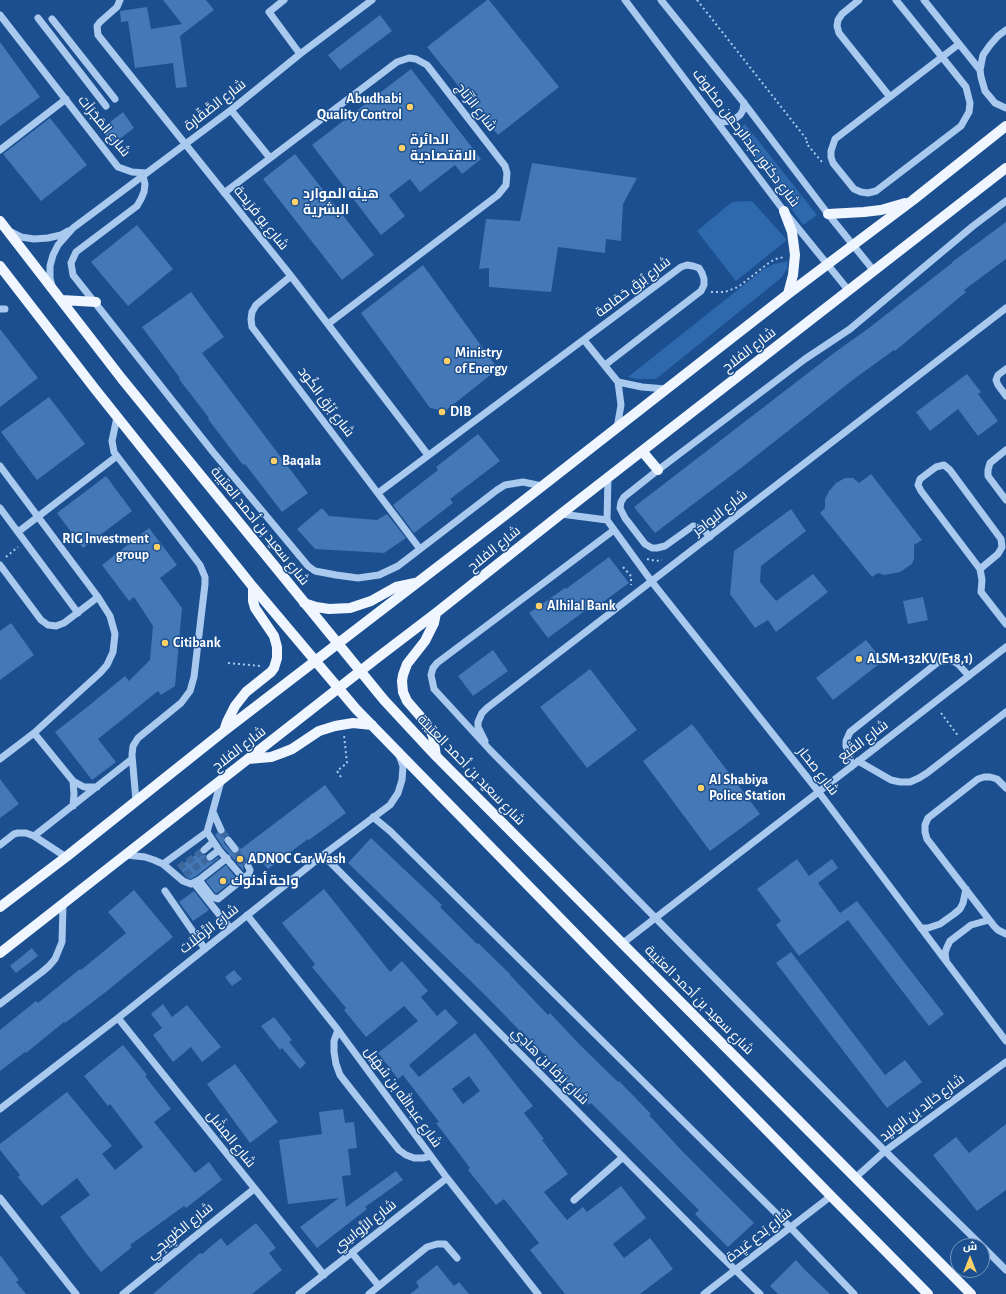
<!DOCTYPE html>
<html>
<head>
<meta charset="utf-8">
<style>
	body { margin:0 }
	#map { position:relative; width:1006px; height:1294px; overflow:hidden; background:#1b4f8f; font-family:"Alegreya Sans",Cairo,sans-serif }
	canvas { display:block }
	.north { position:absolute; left:950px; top:1238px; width:40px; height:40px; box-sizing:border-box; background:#1b4f8f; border:1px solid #7695bc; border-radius:50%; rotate:0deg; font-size:11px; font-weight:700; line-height:16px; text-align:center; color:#fff }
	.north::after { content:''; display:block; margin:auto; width:14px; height:18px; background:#ffd166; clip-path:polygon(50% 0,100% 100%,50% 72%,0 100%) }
</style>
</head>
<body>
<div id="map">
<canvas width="1006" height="1294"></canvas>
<div class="north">ش</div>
</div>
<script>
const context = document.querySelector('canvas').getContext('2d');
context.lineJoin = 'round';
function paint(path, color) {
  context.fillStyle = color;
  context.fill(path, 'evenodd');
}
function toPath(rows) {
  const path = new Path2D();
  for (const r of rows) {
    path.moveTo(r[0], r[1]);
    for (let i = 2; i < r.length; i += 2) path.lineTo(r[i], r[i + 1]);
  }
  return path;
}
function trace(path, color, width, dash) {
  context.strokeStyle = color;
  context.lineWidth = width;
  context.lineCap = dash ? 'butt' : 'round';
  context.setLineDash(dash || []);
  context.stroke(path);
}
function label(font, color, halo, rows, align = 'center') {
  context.font = font + ' "Alegreya Sans",Cairo,sans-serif';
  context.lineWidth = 3;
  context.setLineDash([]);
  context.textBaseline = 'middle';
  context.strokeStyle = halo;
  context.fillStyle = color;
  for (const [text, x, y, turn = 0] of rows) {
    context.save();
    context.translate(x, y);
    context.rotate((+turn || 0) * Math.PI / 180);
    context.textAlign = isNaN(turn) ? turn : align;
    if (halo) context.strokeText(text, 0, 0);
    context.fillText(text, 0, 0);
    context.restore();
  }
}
const green = toPath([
	[745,124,817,215,803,225,735,131],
	[752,201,787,240,736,281,697,231,732,202],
	[788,261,787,269,781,278,656,379,637,379,628,377,764,269,774,264]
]);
const building = toPath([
	[163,0,206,0,214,10,180,36,187,87,176,88,173,63,135,68,128,21,121,22,120,11,147,7,151,29,182,24],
	[487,0,489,0,559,87,498,135,427,47],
	[380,15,392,31,340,70,328,55],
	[0,42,40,97,0,126],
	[411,69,481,159,462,174,455,165,420,192,410,179,389,195,405,216,381,235,312,145],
	[123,112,134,128,113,144,101,129],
	[50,118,87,165,41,201,3,154],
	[295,154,374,255,342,280,263,179],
	[532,163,637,178,623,204,621,241,606,239,605,253,558,247,551,292,489,287,489,268,479,269,486,219,520,221],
	[1006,222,1006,259,964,290,966,292,895,351,894,350,854,379,741,468,655,533,634,507,834,353,869,328,952,263,952,262],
	[137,225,173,269,128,306,91,262],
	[423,265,498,369,445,411,430,408,361,313],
	[191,292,224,337,202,353,308,493,282,512,245,464,243,465,208,419,209,418,179,379,180,378,142,327],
	[0,329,38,378,0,407],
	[967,374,981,392,978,394,998,421,978,436,958,409,930,431,916,412],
	[49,397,85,444,37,480,1,432],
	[478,434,500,461,450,499,453,503,414,533,393,505,438,470,436,467],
	[871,474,922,540,914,545,914,559,912,564,900,572,884,575,878,573,872,577,820,513,825,508,825,499,829,491,836,483,845,478,853,478,859,483],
	[106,476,132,511,83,548,57,513],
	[322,508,329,516,377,520,387,514,406,538,384,553,315,549,297,529],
	[791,509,806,531,761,566,760,582,776,601,813,574,828,592,776,632,768,620,755,628,730,594,734,551],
	[149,528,177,565,160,578,182,608,175,686,161,695,158,691,98,739,116,762,92,780,55,732,86,708,125,676,129,681,150,660,153,626,134,597,129,601,102,565],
	[609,557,629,583,592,610,590,607,548,638,529,613,565,588,566,589],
	[923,597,928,620,908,624,903,601],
	[11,623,34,655,0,680,0,631],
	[866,640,883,661,833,700,816,678],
	[493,650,508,671,473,696,458,676],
	[590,669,637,730,587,768,540,707],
	[692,724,760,814,710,851,643,761],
	[0,779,19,804,0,818],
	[325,785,346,813,309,840,308,839,268,869,259,858,252,863,249,861,245,862,243,865,244,869,243,870,223,847,215,835,217,833,223,835,226,831,229,835,225,836,224,838,224,843,233,853,238,853,240,850,239,846,241,849],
	[371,838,442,905,440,907,477,944,478,943,510,974,510,975,548,1015,550,1013,579,1044,618,1082,619,1081,651,1114,649,1115,682,1151,754,1223,728,1247,695,1214,699,1210,591,1103,589,1105,558,1073,560,1071,521,1030,520,1031,485,995,348,863],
	[199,852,202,855,206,855,205,858,208,862,213,861,218,857,219,858,196,876,191,879,186,877,179,867],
	[797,859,809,876,832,859,838,868,818,883,840,913,857,901,944,1014,929,1026,848,920,799,956,776,925,781,921,757,889],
	[226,865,236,878,217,893,215,893,206,881],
	[324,889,390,972,402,961,428,991,421,997,437,1016,445,1009,458,1023,409,1065,419,1077,475,1033,533,1106,524,1113,544,1139,542,1140,568,1174,544,1192,567,1220,583,1207,587,1212,621,1186,646,1218,613,1244,624,1258,650,1238,673,1269,640,1294,565,1294,530,1250,539,1243,504,1199,496,1205,468,1170,470,1168,436,1123,439,1122,403,1075,398,1079,378,1053,418,1021,404,1006,366,1037,344,1010,346,1008,312,967,315,964,282,923],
	[469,1076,480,1091,463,1104,452,1089],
	[134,890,173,937,107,991,65,1023,64,1022,26,1053,25,1052,0,1071,0,1030,36,1001,38,1003,80,969,81,970,126,933,108,912],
	[194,891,209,910,193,921,179,902],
	[32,948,38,956,16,973,10,966],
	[791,952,885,1075,905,1060,922,1082,887,1108,776,963],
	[234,970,242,979,232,986,225,977],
	[163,1004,172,1017,187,1005,221,1047,202,1062,191,1047,173,1062,153,1035,162,1028,151,1014],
	[274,1017,292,1040,289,1042,306,1063,300,1069,282,1048,280,1050,261,1026],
	[123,1045,147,1075,145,1076,171,1109,154,1122,195,1173,209,1162,222,1180,186,1208,184,1206,130,1245,132,1247,101,1272,85,1252,60,1217,90,1195,77,1178,42,1206,18,1177,20,1175,0,1150,0,1144,67,1092,112,1146,102,1154,115,1170,143,1147,110,1104,108,1106,84,1076],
	[235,1064,278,1122,250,1143,207,1084],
	[343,1109,345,1123,354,1122,357,1148,348,1149,351,1175,342,1176,346,1207,396,1171,403,1180,365,1207,367,1209,317,1248,300,1227,339,1198,288,1204,279,1140,322,1134,319,1112],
	[1006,1124,1006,1190,977,1211,933,1155,956,1137,969,1153],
	[256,1223,276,1248,269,1253,282,1270,252,1294,153,1294,200,1253,202,1254,221,1238,227,1246],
	[0,1255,19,1280,16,1282,26,1294,0,1294],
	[796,1260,805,1270,830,1294,778,1294,770,1286],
	[437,1265,454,1286,459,1282,469,1294,410,1294,419,1287,416,1282]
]);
const minorTunnel = toPath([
	[221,830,228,840],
	[235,849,248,866],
	[179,868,204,850],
	[185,875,210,857]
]);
const path = toPath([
	[697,0,808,141,806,143,822,162],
	[711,292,725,292,738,287,770,262,776,259,784,257],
	[6,557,18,547],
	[647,559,656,561,662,560],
	[623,567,631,576,631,585],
	[228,663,260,666],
	[941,713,959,737],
	[341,777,337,771,347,763,344,735]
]);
const minor = toPath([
	[120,0,117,7,100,22,97,26,98,35,291,276,428,455],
	[284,0,269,12,300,54],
	[625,0,784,211,849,291],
	[661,0,744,103,828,214,874,271],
	[859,0,842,14,838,20,837,26,839,33,890,97],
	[896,0,942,57,966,87,970,103,969,112,961,126,876,191,868,193,861,192,854,189,833,163,831,157,831,151,835,139,942,57,959,44],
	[924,0,980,70],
	[0,15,118,167,132,172,146,173],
	[38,18,106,106],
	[52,19,115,99],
	[1006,30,998,36,990,45,983,55,980,70,981,77,985,91,995,103,1006,108],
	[231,110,270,158],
	[714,118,722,122,732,121,740,115,743,110,744,103],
	[0,150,66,99],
	[143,176,145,184,144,192,141,199,137,206,76,252,71,263,73,275,213,452,308,566,315,571,336,575,358,578,379,575,398,566,497,490,505,485,523,482,542,486],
	[224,193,397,62,409,58,416,59,427,65,505,166,507,173,506,185,498,195,328,324],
	[9,231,21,237,34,239,48,238,61,235,68,231],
	[291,276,256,305,252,312,251,319,252,327,420,549],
	[52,286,50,278,50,266,53,255,58,245,73,228,231,110,300,54,372,0],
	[0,309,5,309],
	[584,340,618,382,621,405,617,428],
	[1006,369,998,375,996,380,998,385,1006,396],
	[618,382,642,387,666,389],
	[117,417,112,441,114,452,200,565,205,577,205,584,194,677,190,691,181,703,138,738,133,746,132,755,136,801],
	[1006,450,990,463,988,470,988,476,1006,500],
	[0,466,98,597,110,616,115,634,113,652,107,665,100,673,34,733,0,759],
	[608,477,607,520,652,582,818,791,1006,1041],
	[378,493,681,267,687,265,693,266,699,268,702,273,704,279,704,285,701,291,605,365],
	[0,508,78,613],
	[561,514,607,520],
	[614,530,437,663,433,668,431,675,434,689,490,750,885,1151,982,1246],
	[18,532,117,456],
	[710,537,702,528,693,526,665,546,657,548,652,548,645,544,625,518,620,508,621,502,624,497,658,470,805,359,850,329,973,226,1006,201],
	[0,565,41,620,48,625,56,626,64,623,98,597],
	[980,569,998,554,1002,547,1001,539,950,470,944,465,936,467,920,479,918,485,921,491,980,569,982,580,981,592,1006,624],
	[34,733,73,781,84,787,97,787],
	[485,741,478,727,478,722,482,713,487,708,1006,308],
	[858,761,891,780,900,782,910,782,919,778,927,773,1006,712],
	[851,767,850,756,846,746,846,741,850,732,937,663,947,660,953,661,958,664,969,676],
	[73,781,74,794,73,806],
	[1006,788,997,779,990,777,984,777,978,779,928,818,925,825,925,832,927,839,994,926,998,930,1006,934],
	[213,812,221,830],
	[373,817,390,831,790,1227,854,1294],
	[207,832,219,850,244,879],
	[34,836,132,759],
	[228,840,235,849],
	[0,845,14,834,18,833,26,833,34,836,66,857],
	[204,850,213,842],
	[126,855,145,857,154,860,163,864,183,881,191,884,199,880,227,858],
	[323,855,717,1252,760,1294],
	[210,857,219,850],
	[163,864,207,832,221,781],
	[199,880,212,897,218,899,249,874,250,870,248,866],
	[194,883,230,928],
	[165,891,205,949],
	[247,915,338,1030,447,1178,538,1294],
	[921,928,928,928,940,924,954,914,960,909,963,903,966,889],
	[623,943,1006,647],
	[946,960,945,953,947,947,950,941,971,925,989,920],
	[0,1004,42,972,49,966,55,959,62,942,63,905],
	[118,1018,324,1275],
	[338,1030,334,1041,334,1052,336,1064,340,1075,347,1084,399,1150,406,1155,414,1158,423,1158,431,1156],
	[0,1109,118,1018,323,855,390,805,398,793,402,780,403,766,399,755],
	[855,1178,885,1151,1006,1062],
	[0,1198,76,1294],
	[574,1200,623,1157],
	[982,1246,1006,1270],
	[352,1253,379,1286],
	[123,1294,254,1189],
	[299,1294,447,1178],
	[369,1294,427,1247,437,1244,445,1244,457,1258],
	[704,1294,831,1196]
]);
const major = toPath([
	[784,211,792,232,795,255,793,275,788,294],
	[828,214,864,212,881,210,905,203],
	[0,221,122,379,384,700,436,756,971,1294],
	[0,266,95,389,253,587,356,709,831,1196,928,1294],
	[62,300,96,302],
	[642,451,658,470],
	[304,603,316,607,329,609,350,608,371,601,396,587,415,583],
	[436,613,434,623,425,641,407,664,403,675,402,681,403,692,407,701,426,723,433,736,436,756],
	[224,731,227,722,235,706,246,692,271,672,274,668,277,658,277,647,274,636,255,608,253,601,253,587],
	[248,759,271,757,282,753,292,749,319,731,335,726,353,723,372,725],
	[0,907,66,857,224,731,504,516,788,294,913,200,1006,126],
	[0,953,377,658,436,613,561,514,1006,168]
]);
const markers = [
	[410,107,4,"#ffd166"],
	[402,148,4,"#ffd166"],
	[295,202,4,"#ffd166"],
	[447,361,4,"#ffd166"],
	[442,412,4,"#ffd166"],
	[274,461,4,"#ffd166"],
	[157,547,4,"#ffd166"],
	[539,606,4,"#ffd166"],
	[165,643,4,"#ffd166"],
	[859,659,4,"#ffd166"],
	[701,788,4,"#ffd166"],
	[240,859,4,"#ffd166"],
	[223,881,4,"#ffd166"]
];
const poiNames = [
	["Abudhabi",402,99,"right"],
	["Quality Control",402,115,"right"],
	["الدائرة",410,140],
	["الاقتصادية",410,156],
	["هيئه الموارد",303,194],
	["البشرية",303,210],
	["Ministry",455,353],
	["of Energy",455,369],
	["DIB",450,412],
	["Baqala",282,461],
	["RIG Investment",149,539,"right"],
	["group",149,555,"right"],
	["Alhilal Bank",547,606],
	["Citibank",173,643],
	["ALSM-132KV(E18,1)",867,659],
	["Al Shabiya",709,780],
	["Police Station",709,796],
	["ADNOC Car Wash",248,859],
	["واحة أدنوك",231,881]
];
const streetNames = [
	["شارع الصَّقّارة",215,105,-38],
	["شارع الرِّتَاج",476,107,52],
	["شارع المَجَرَاَت",104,126,51],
	["شارع دكتور عبدالرحمن مخلوف",746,138,53],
	["شارع يو فرَيحة",261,218,51],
	["شارع بُرق حَمَامة",633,287,-37],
	["شارع الفلاح",749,350,-38],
	["شارع بُرْق الكُود",326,402,53],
	["شارع البواخر",720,513,-38],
	["شارع سعيد بن أحمد العتيبة",260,526,51],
	["شارع الفلاح",494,549,-39],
	["شارع القُبع",863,741,-37],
	["شارع الفلاح",239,749,-38],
	["شارع سعيد بن أحمد العتيبة",471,770,46],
	["شارع صحار",818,771,52],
	["شارع الرَّمْلاَت",209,929,-38],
	["شارع سعيد بن أحمد العتيبة",699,1000,45],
	["شارع بَرقا بن هادِي",550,1066,45],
	["شارع عبدالله بن سُهَيل",403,1097,54],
	["شارع خالِد بن الوليد",922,1108,-37],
	["شارع المِشَل",231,1139,51],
	["شارع الرَّواسِي",365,1226,-38],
	["شارع الطْوِيجِي",180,1231,-39],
	["شارع بَدع عَيِدة",759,1235,-38]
];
paint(green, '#2e69ad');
paint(building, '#4478b7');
trace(minorTunnel, '#3d69a0', 7, [7, 3.5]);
trace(path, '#a9c9ee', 2, [2, 3]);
trace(minor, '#a9c9ee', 7);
trace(major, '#f0f6ff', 10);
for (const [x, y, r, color] of markers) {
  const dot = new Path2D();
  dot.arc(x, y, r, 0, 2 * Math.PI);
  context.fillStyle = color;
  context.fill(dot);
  trace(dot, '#1b4f8f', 1.5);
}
label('bold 14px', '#fff', '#1b4f8f', poiNames, 'left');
label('14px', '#fff', '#1b4f8f', streetNames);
</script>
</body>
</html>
